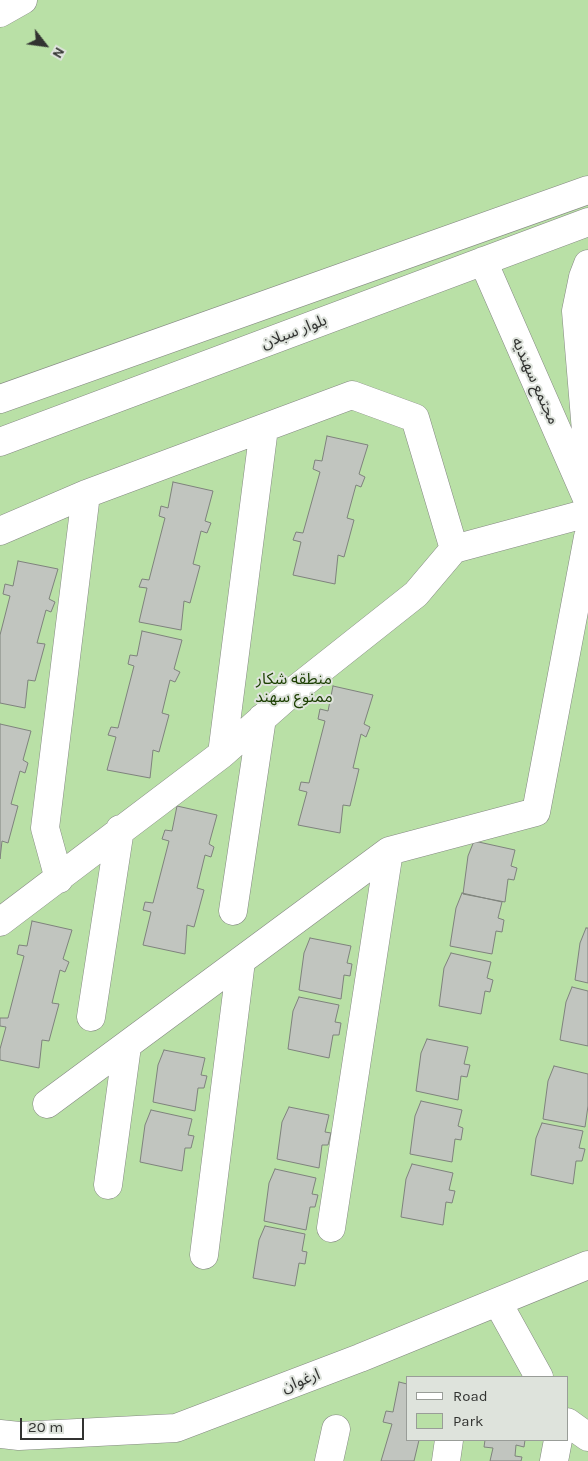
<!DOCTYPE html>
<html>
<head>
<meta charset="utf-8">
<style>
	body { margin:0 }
	#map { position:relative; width:588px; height:1461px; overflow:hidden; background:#dee3dc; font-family:Karla,sans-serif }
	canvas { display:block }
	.legend { position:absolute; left:406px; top:1376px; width:162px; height:65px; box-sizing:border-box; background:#dee3dc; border:1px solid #999d98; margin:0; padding:6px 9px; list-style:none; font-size:15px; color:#323331 }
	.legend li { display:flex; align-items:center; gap:10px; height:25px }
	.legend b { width:25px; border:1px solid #999d98 }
	.north { position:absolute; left:20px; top:20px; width:50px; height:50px; -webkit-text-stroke:4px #dee3dc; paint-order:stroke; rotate:120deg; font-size:14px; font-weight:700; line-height:20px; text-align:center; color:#323331 }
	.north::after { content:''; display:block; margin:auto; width:18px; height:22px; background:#323331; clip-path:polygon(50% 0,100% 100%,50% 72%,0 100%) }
	.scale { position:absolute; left:20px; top:1418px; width:64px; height:22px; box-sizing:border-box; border:2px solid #323331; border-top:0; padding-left:6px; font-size:15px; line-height:18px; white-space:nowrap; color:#323331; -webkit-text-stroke:4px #dee3dc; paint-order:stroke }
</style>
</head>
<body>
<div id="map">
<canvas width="588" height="1461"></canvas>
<ul class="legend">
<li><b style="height:6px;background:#fff"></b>Road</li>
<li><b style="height:14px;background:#b9e0a6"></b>Park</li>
</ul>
<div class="north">N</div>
<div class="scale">20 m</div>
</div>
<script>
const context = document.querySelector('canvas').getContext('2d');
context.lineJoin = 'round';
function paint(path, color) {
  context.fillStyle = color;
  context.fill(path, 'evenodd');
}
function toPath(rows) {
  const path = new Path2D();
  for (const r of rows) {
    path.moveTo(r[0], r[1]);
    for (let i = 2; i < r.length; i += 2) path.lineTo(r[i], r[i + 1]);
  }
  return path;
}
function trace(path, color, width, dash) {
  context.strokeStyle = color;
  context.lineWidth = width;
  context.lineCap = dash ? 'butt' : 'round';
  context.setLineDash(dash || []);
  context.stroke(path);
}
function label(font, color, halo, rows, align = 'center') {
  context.font = font + ' Karla,"Noto Sans Arabic",sans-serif';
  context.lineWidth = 4;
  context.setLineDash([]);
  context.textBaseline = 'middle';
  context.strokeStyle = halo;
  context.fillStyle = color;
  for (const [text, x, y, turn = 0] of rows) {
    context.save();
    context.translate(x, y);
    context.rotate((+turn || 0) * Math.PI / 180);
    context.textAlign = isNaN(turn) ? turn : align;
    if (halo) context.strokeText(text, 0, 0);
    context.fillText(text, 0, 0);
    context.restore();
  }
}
const green = toPath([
	[0,0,588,0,588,1461,0,1461],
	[407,1377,567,1377,567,1440,407,1440]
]);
const building = toPath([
	[327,436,368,445,359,474,365,477,361,487,356,485,347,518,354,520,344,557,338,555,335,584,293,575,301,542,293,540,296,532,303,533,320,472,313,469,315,460,322,461,327,436],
	[173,482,213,491,205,521,211,523,207,533,201,531,193,564,200,566,190,603,184,601,181,630,139,622,147,588,139,587,142,579,149,580,165,518,159,516,161,506,168,508,173,482],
	[18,561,58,569,49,599,55,602,51,612,46,610,37,643,45,644,35,681,28,680,25,708,0,703,0,635,10,596,3,594,5,584,13,586,18,561],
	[142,631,182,640,174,669,180,672,175,682,170,680,162,713,169,715,159,752,153,750,150,778,107,770,116,737,108,735,111,727,118,728,134,666,128,664,130,655,137,656,142,631],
	[333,686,373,695,364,724,370,727,366,737,361,734,353,768,359,769,350,806,343,805,340,833,298,825,307,792,299,790,301,782,309,783,325,721,318,719,320,709,328,711,333,686],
	[0,724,31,731,23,760,28,763,25,773,20,771,11,804,18,806,8,843,2,841,0,859,0,724],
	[177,806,217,815,209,844,214,847,211,857,205,855,197,888,204,890,194,927,187,925,185,954,143,945,151,912,143,910,145,902,153,903,169,841,162,839,165,830,172,831,177,806],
	[474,841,515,850,511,866,517,868,514,880,508,879,505,902,463,894,468,856,474,841],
	[462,893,502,902,498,918,504,920,502,932,496,931,492,954,450,946,456,908,462,893],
	[32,921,72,930,63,959,69,962,65,972,60,970,52,1003,59,1004,49,1041,42,1040,39,1068,0,1060,0,1049,6,1027,0,1026,0,1018,8,1018,24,956,17,954,19,945,27,946,32,921],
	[586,928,588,928,588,983,575,980,580,943,586,928],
	[310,938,351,946,347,963,352,964,350,976,344,975,341,999,299,990,304,953,310,938],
	[451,953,491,962,487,978,493,980,490,992,485,991,481,1014,439,1006,444,968,451,953],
	[572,987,588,991,588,1046,560,1040,566,1002,572,987],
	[299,997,339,1005,335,1022,341,1023,339,1035,333,1035,329,1058,288,1049,293,1011,299,997],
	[427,1039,468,1047,464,1064,470,1065,467,1077,461,1076,458,1100,416,1091,421,1053,427,1039],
	[164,1050,205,1058,201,1075,207,1076,204,1088,198,1088,195,1111,153,1102,158,1065,164,1050],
	[554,1066,588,1074,588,1106,585,1127,543,1119,548,1081,554,1066],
	[421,1101,462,1110,458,1126,463,1128,461,1140,455,1139,452,1162,410,1154,415,1116,421,1101],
	[289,1107,329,1115,325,1132,331,1133,328,1145,322,1145,319,1168,277,1159,282,1122,289,1107],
	[151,1110,192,1119,188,1135,194,1136,191,1148,185,1148,182,1171,140,1162,145,1125,151,1110],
	[542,1123,583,1131,579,1148,585,1149,582,1161,576,1161,573,1184,531,1175,536,1138,542,1123],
	[412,1164,453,1173,449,1190,455,1191,452,1203,446,1202,443,1225,401,1217,406,1179,412,1164],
	[275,1169,316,1178,312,1194,318,1195,315,1207,310,1207,306,1230,264,1221,269,1183,275,1169],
	[265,1226,305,1234,302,1251,307,1252,305,1264,299,1263,295,1286,253,1278,259,1240,265,1226],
	[399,1382,407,1384,407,1440,419,1440,414,1461,381,1461,392,1424,383,1422,386,1411,393,1412,399,1382],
	[485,1440,525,1440,524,1447,516,1445,515,1456,522,1457,521,1461,490,1461,493,1448,484,1447,485,1440]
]);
const minor = toPath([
	[0,13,23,0],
	[483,261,588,501],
	[588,264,583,277,576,311,588,455],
	[0,399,588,190],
	[0,442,588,222],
	[0,531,86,494,352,395,415,418,454,549],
	[222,754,264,428],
	[59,879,45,828,86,494],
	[233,911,262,718],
	[0,922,222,754,291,693,416,594,454,549,588,513],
	[91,1017,120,829],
	[47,1104,389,851,536,812,588,537],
	[108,1185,127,1046],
	[331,1228,389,851],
	[204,1255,241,961],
	[498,1303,539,1377],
	[567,1422,588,1437],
	[0,1434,19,1436,176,1428,360,1358,588,1265],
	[329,1461,336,1429],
	[446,1461,449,1440],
	[554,1461,558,1440]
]);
const streetNames = [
	["بلوار سبلان",294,332,-21],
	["مجتمع سهندیه",535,381,66],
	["ارغوان",301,1381,-21]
];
const parkNames = [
	["منطقه شکار",294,679],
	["ممنوع سهند",294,697]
];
paint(green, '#b9e0a6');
paint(building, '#c1c5bf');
trace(building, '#7f837d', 1);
trace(minor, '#858983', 29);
trace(minor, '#fff', 28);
label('16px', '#323331', '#dee3dc', streetNames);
label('16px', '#1d4003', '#dee3dc', parkNames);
</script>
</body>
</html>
